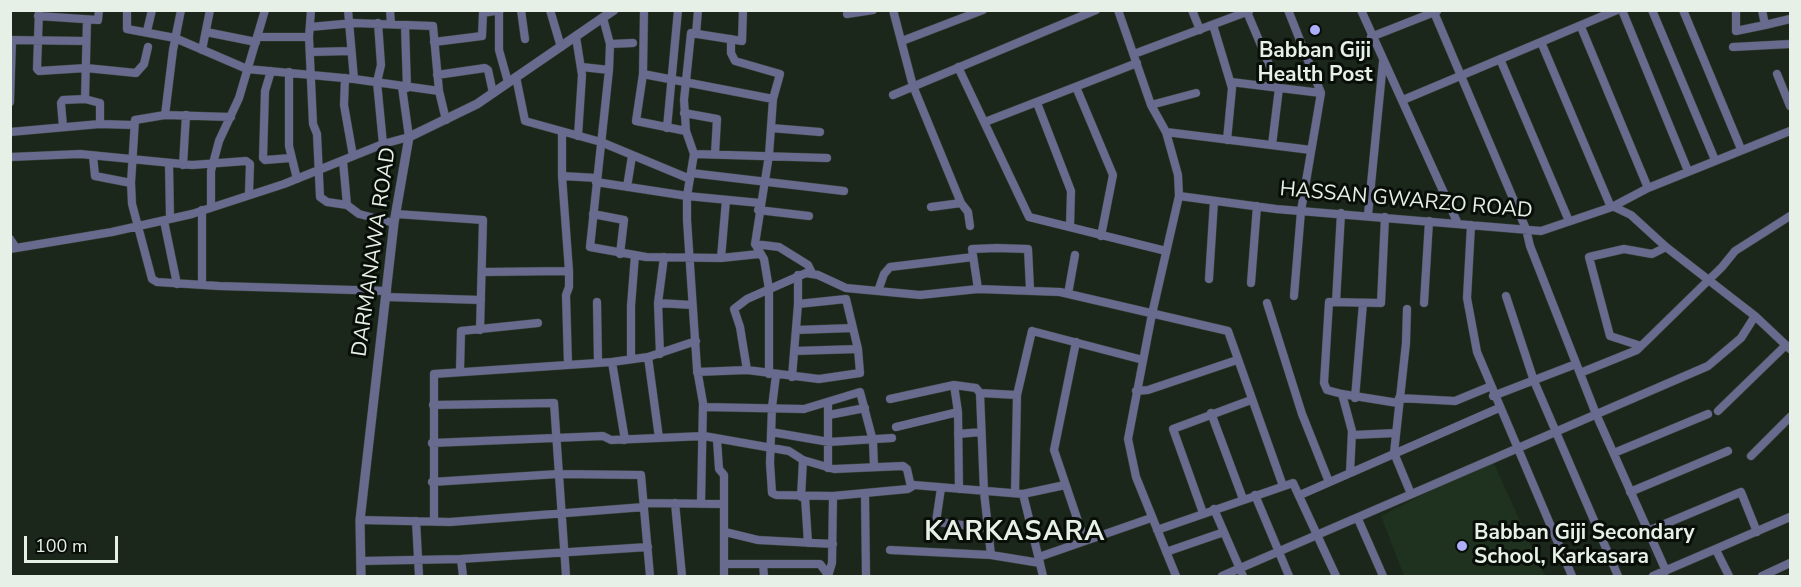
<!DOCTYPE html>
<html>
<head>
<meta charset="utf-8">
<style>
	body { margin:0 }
	#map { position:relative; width:1801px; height:587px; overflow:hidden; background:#1a271a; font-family:"Nunito Sans",sans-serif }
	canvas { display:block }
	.frame { position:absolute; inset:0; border:12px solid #e7f0e7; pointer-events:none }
	.scale { position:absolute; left:24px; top:536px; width:94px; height:27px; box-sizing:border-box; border:3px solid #e7f0e7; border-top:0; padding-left:8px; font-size:18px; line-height:21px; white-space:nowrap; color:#e7f0e7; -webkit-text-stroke:4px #090e09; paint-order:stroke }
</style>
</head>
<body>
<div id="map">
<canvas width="1801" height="587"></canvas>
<div class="frame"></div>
<div class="scale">100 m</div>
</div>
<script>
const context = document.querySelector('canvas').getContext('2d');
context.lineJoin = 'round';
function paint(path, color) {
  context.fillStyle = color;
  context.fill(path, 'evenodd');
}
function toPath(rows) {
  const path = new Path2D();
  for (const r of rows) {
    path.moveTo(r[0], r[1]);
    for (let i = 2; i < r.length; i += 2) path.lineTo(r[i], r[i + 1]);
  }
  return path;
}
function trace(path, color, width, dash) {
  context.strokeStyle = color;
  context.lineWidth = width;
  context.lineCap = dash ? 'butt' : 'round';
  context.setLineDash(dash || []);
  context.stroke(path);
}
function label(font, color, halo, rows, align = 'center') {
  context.font = font + ' "Nunito Sans",sans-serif';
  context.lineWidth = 6;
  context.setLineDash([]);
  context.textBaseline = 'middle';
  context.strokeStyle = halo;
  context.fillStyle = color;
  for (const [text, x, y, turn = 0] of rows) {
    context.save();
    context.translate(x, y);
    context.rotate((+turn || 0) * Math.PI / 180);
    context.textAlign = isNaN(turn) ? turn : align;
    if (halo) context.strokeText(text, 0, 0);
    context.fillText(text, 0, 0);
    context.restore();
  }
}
const built = toPath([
	[1492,459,1545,576,1404,576,1381,516]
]);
const minor = toPath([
	[39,10,37,69,39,71,86,68,136,73,144,64,148,47],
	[127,10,127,29,175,38,247,69,354,79,439,91],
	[311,10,309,37,313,124,317,134,320,197,327,202,347,205,359,214,394,223],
	[348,10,354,79],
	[390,10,391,24],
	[521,10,525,39],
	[550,10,561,47],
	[644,10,643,74,636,121,686,131],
	[893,10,913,86,961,203,968,212,970,226],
	[1118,10,1151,105,1166,132,1178,175,1179,196,1152,314,1128,439,1136,477,1176,576],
	[1192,10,1200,30],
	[1288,10,1321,93,1301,211,1294,296],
	[1361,10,1458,224],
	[1433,10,1526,229,1530,246,1596,414,1666,571],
	[1622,10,1688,171],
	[1652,10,1715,160],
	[1683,10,1741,149],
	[1736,10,1736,31,1765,25],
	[1762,10,1765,25,1790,19],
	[499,11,499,50,508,82],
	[1247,12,1279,88,1272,145],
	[847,14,873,10],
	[38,16,98,20,99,10],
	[603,18,610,44,609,70,590,247,646,257,721,258,759,254],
	[378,23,381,65,377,82,383,144],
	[1213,25,1232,88,1227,140],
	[405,26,407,88],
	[310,27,354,23,433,26,439,91,446,120],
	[1581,27,1648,188],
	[147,31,152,10],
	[206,32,256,42],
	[696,34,698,10],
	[257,37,309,37],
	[576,37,582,75,578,136],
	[1371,37,1437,11],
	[731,39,731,53,735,61,780,74,773,99,769,155,755,244,764,259,769,289,769,374],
	[10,40,86,41],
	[902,41,983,10],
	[434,42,482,36,483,13,500,10],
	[1541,42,1610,205,1631,215,1666,247,1755,316,1790,349],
	[610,44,633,43],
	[1733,47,1790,44],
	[202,50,210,10],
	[311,52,350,51],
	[1134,54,1249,11],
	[1500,59,1569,221],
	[582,67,609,70],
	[958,67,1029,217,1166,251],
	[271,71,265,91,263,158,265,160,291,158],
	[289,72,289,146,297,179],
	[643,74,773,99],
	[1777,74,1790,106],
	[437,75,485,68,488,70,493,93],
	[516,77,525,121,601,142,690,179],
	[345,78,344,105,353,156],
	[1231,82,1321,93],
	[1076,87,1113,175,1101,236],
	[893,95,1096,10],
	[85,99,87,20],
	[1403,100,1617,10],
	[10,102,12,40],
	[1037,103,1071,191,1070,227],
	[1151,105,1196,93],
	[684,113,717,119,715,154],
	[165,115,173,50,181,10],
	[231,117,165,115,135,120,131,183,132,204,152,279,157,282,219,286,387,291],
	[985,122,1137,63],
	[63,127,61,103,63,100,85,99,100,103,100,124],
	[667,128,678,10],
	[771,128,820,132],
	[10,132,100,124,133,125],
	[562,132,562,176,569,271,569,287,566,295,568,364],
	[1166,132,1311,150],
	[694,154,827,158],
	[93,156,95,176,131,183],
	[10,157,80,154,192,165,246,161,250,164,249,193],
	[343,161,347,205],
	[169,163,170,219],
	[183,165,186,115],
	[691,173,844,191],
	[562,176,597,178],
	[596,182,687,196,760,203],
	[627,187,632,156],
	[1179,196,1276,209,1541,231,1612,207,1648,188,1790,131],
	[211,207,211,171,219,141,239,98,265,10],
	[931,207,961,203],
	[758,210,809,216],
	[396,214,483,220,480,330],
	[593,214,624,220,620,254],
	[1368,215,1383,62],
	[1385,217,1381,303,1329,302,1324,383,1327,390,1342,394,1398,403],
	[164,221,177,284],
	[1471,225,1467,298,1477,352,1572,576],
	[10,239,16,248],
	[755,244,779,247,808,265,812,273],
	[10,249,112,232,192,214,284,184,383,144,409,137,402,87],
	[721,258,726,200],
	[482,272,569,271],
	[1209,279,1214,201],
	[1251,283,1257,206],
	[202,285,202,210],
	[978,289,972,249,997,248,1028,249,1030,289],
	[878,291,884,274,890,267,973,257],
	[1068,294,1075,255],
	[1506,296,1534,381,1618,576],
	[386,297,481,300],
	[597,302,598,363],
	[1336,302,1341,213],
	[658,303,692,305],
	[1267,303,1302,414,1329,482],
	[1424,303,1429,221],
	[1407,309,1406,343,1394,453,1411,494],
	[796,330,853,328],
	[1076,342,1054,450,1084,539],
	[1641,346,1610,336,1589,257,1624,249,1652,254,1666,247],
	[794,351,858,349],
	[660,354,658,303,664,257],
	[648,357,659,438],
	[631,359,631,306,635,255],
	[612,362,625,440],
	[747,370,740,327,734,309,747,299,806,273,818,275,846,288,920,295,978,289,1060,292,1228,331,1283,486],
	[460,371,461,331,538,323],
	[697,372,747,370,819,379,860,373,858,349,846,299,798,304],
	[1580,373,1637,350,1722,267,1735,251,1790,216],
	[776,375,772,407,770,463,772,493,776,495,833,496,908,489,914,485,1023,494,1065,485],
	[792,377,798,304,798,275],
	[954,385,958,412,959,489],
	[1136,391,1148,390,1237,360],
	[980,393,1017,395],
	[1342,394,1352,431,1350,473],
	[1493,396,1576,364],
	[1355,398,1363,303],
	[1399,398,1455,401,1489,387],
	[890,399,954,385,976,388,980,393,984,492,991,555],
	[433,405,554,403,566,576],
	[703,407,804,409,860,392,873,441,874,467],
	[1718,411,1786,345],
	[1211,413,1243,499],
	[829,415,865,408],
	[896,427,958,412],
	[771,432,829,442,892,438],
	[958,434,981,432],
	[1353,435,1396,433],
	[717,440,719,469,724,475,724,576],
	[432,443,603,436,611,440,704,436,789,451,803,460,834,469,903,466,907,469,911,487],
	[1614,453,1708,414],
	[1751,456,1790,417],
	[828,468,828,403],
	[432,482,558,474,641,475,650,576],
	[941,488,936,522,988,528],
	[1630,492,1728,451],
	[1015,493,1017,395,1032,331,1143,360],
	[865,494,866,576],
	[1023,494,1043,576],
	[1255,495,1289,576],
	[1300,495,1499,408],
	[801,497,803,460],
	[805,497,808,543],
	[644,503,723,504],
	[675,503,682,576],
	[701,503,703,403,697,369,687,220,687,196,694,154,686,131,684,100,691,33,742,41,743,10],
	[1214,509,1243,576],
	[1203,513,1173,429,1251,400],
	[1358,519,1383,576],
	[360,520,450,522,644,507],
	[416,521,419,576],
	[434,521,434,374,612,362,648,357,696,341],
	[1157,530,1293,483,1336,576],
	[1648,531,1741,492,1757,532],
	[725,532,758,540,833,544],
	[890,550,991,555,1040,563],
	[1716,550,1729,576],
	[1166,552,1224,532],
	[1039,557,1151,518],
	[461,559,463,576],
	[361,561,461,559,648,547],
	[724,564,820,564,829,576],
	[763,564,764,576],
	[828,576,832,563,833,496],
	[1222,576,1708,366,1741,338,1755,316],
	[1653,576,1790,517],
	[1762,576,1790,563]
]);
const tertiary = toPath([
	[361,576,360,520,394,223,409,137,477,104,614,10]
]);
const markers = [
	[1315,30,6,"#adaffb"],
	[1462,546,6,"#adaffb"]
];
const poiNames = [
	["Babban Giji",1315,52],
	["Health Post",1315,76],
	["Babban Giji Secondary",1474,534,"left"],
	["School, Karkasara",1474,558,"left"]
];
const streetNames = [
	["HASSAN GWARZO ROAD",1406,201,5],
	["DARMANAWA ROAD",375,252,-82]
];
const districtNames = [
	["KARKASARA",1015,533]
];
paint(built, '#1f311f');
trace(minor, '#374337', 9);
trace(tertiary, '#374337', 10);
trace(minor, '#686a8e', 8);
trace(tertiary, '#686a8e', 9);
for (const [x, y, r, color] of markers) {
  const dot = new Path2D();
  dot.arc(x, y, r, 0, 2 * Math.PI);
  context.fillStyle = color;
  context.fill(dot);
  trace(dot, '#090e09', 2);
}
label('bold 21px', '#e7f0e7', '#090e09', poiNames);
label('21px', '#e7f0e7', '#090e09', streetNames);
context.letterSpacing = '1.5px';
label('bold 27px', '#e7f0e7', '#090e09', districtNames);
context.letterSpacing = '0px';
</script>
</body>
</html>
